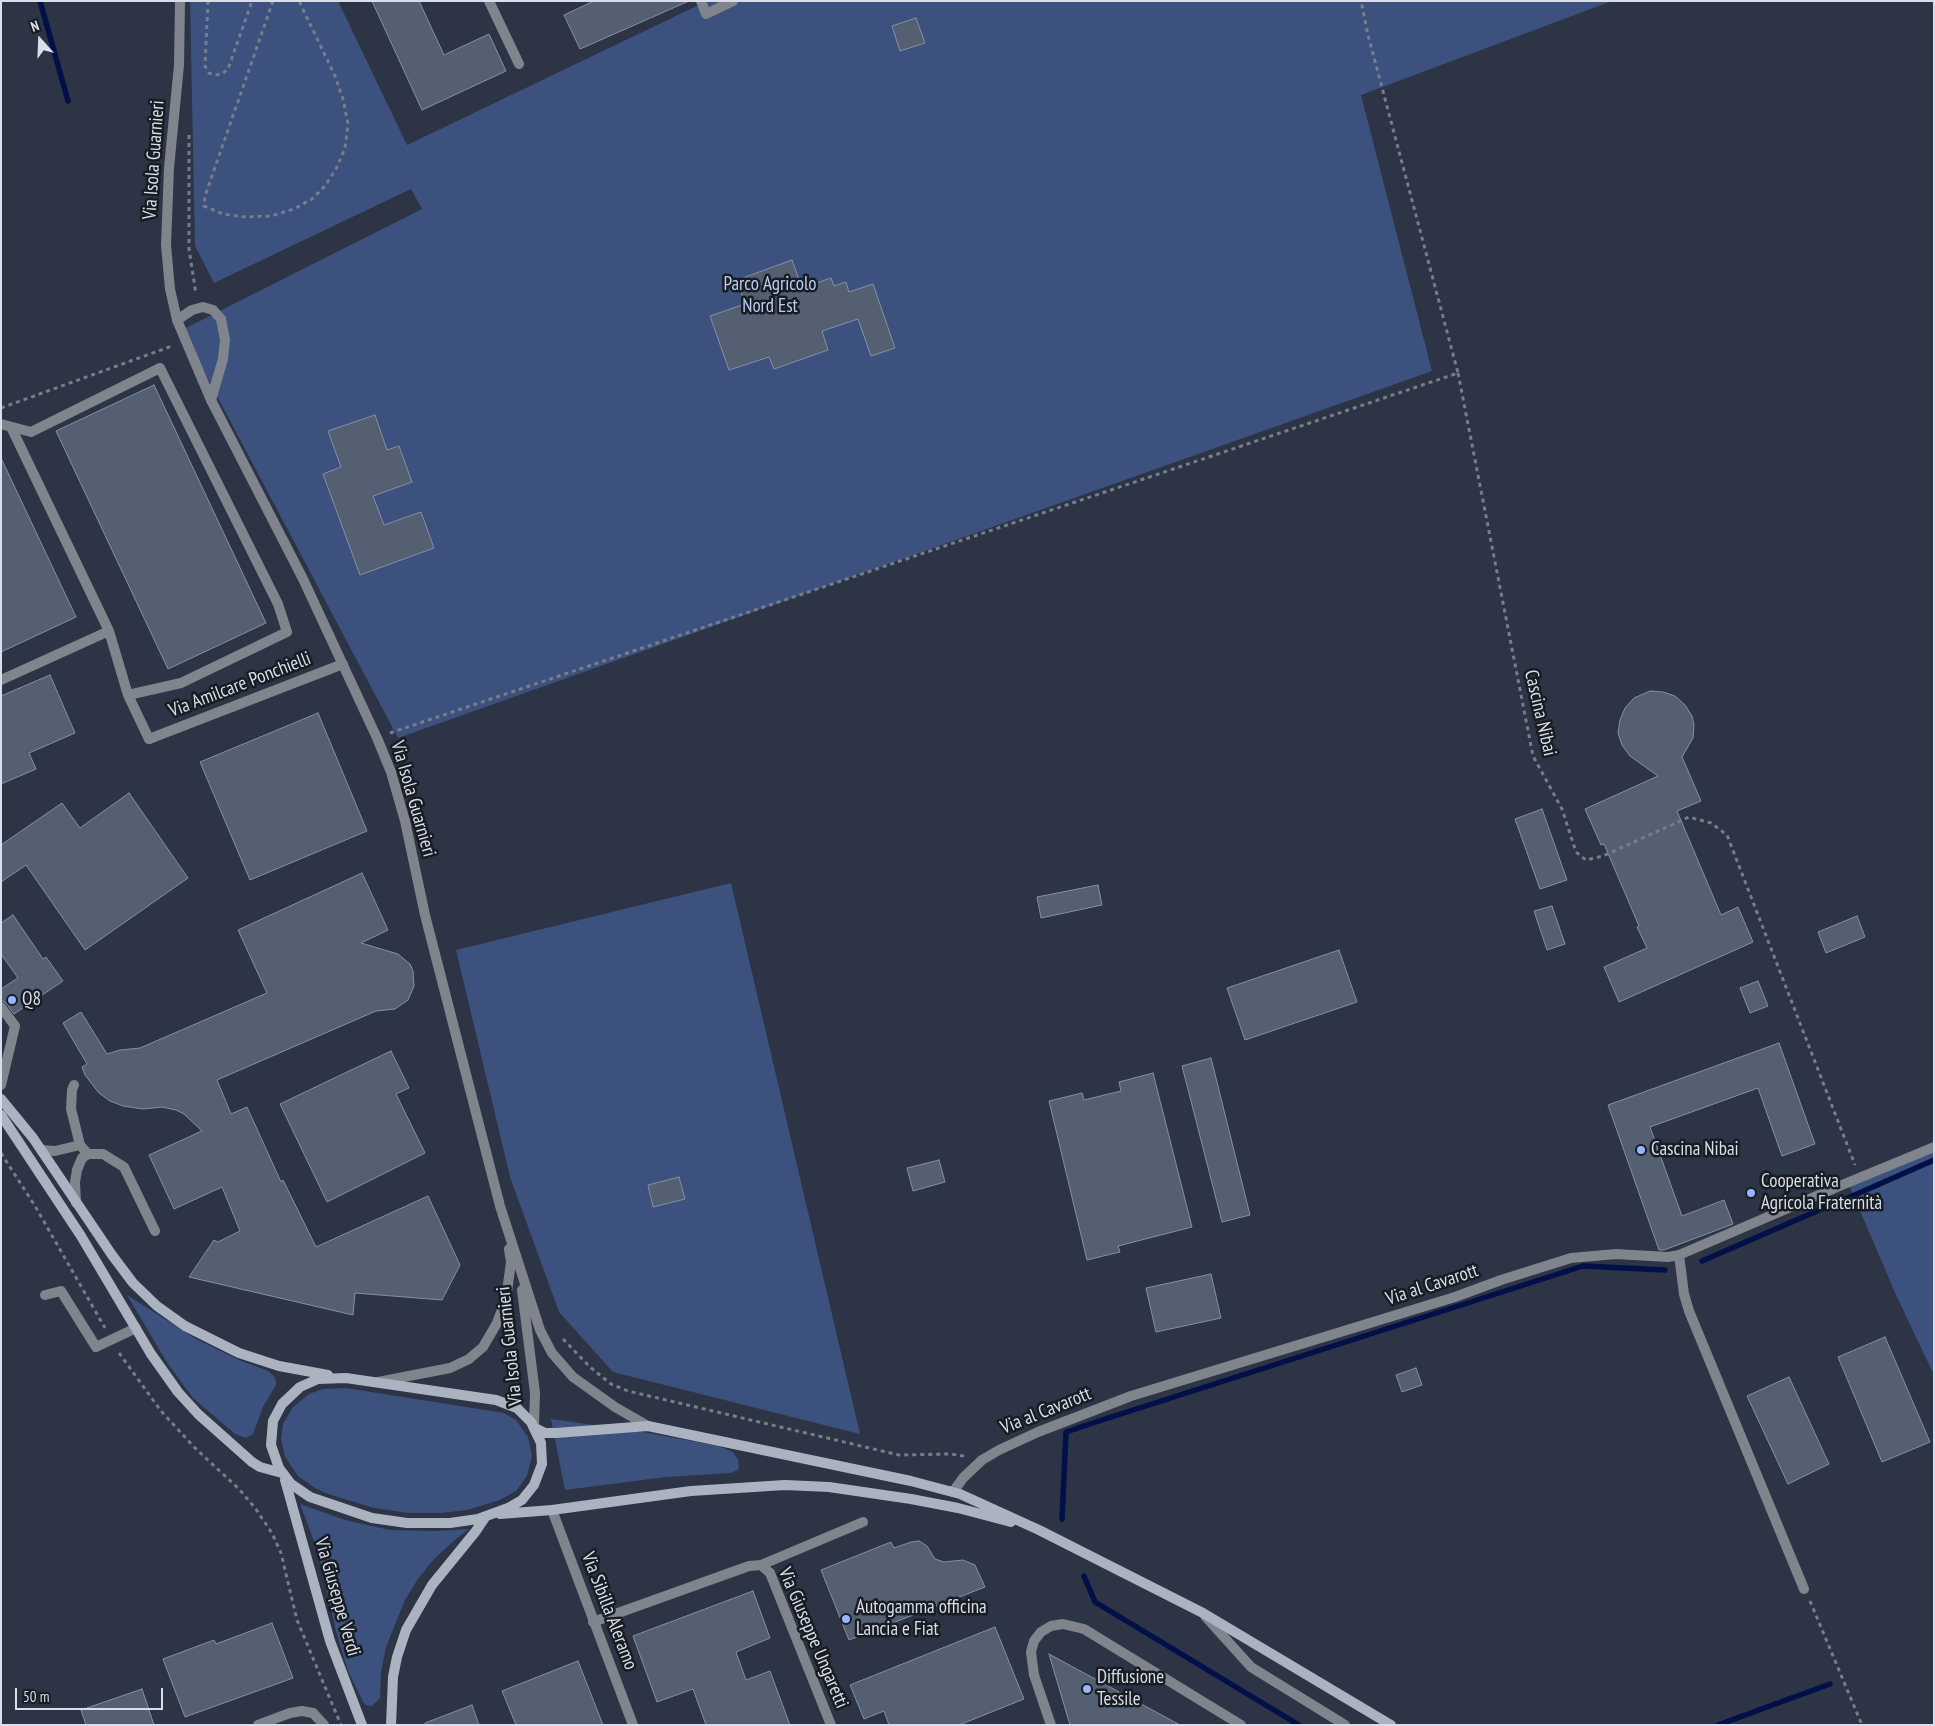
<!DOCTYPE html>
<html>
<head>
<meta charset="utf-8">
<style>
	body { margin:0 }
	#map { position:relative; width:1935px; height:1726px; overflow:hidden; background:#2c3445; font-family:"PT Sans Narrow",sans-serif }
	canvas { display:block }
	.frame { position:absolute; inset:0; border:2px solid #d9dfea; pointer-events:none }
	.north { position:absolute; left:15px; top:15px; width:50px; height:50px; -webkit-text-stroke:4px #181c23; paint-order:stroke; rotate:340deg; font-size:14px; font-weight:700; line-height:20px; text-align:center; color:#d9dfea }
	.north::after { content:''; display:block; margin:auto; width:18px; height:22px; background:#d9dfea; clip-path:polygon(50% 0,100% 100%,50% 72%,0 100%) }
	.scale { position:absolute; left:15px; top:1688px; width:148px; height:22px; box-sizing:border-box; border:2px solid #d9dfea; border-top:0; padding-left:6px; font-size:15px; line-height:18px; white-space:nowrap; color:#d9dfea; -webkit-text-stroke:4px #181c23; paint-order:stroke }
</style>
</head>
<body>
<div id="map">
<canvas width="1935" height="1726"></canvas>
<div class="frame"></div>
<div class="north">N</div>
<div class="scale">50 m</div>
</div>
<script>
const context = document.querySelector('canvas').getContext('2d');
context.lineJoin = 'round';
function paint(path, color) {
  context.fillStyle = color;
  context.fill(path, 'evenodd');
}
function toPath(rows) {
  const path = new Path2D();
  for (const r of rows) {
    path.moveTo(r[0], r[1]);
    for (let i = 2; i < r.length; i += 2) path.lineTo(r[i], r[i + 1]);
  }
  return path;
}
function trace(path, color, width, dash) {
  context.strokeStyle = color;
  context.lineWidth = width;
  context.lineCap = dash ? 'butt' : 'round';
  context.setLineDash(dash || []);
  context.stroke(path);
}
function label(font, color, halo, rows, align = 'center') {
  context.font = font + ' "PT Sans Narrow",sans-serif';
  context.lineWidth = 5;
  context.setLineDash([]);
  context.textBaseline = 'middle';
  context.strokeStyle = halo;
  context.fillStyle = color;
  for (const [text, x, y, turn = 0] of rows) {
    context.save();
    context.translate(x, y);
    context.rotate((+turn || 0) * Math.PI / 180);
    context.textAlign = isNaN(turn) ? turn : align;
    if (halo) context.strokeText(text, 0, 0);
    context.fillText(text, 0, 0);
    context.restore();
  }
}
const green = toPath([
	[190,1,338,1,407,145,707,1,1612,1,1361,95,1432,371,398,738,182,330,422,209,411,189,214,283,195,246],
	[731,883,860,1434,613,1372,559,1312,510,1177,456,950],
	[1934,1151,1934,1375,1896,1295,1849,1185],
	[127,1295,196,1339,239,1360,268,1371,274,1376,276,1381,276,1385,263,1407,253,1434,246,1438,235,1434,193,1398,168,1364],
	[346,1388,504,1413,516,1420,528,1437,532,1456,527,1476,516,1491,500,1500,467,1510,441,1513,408,1513,374,1508,328,1494,315,1488,298,1476,285,1457,281,1439,283,1424,293,1407,309,1394,323,1389],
	[551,1419,643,1432,718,1446,733,1452,738,1460,739,1467,738,1470,731,1473,666,1477,565,1490],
	[300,1504,345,1520,390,1530,437,1531,469,1529,457,1538,433,1560,418,1579,405,1600,386,1647,381,1671,380,1698,372,1706,366,1705,363,1702,348,1671,336,1631,318,1552]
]);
const stream = toPath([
	[40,1,68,101],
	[1841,1201,1934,1160],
	[1702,1261,1824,1208],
	[1062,1519,1066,1432,1102,1420,1583,1266,1665,1270],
	[1084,1576,1095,1602,1299,1725],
	[1718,1725,1830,1684]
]);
const building = toPath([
	[372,1,419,1,444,55,489,34,506,71,422,110,372,1],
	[594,1,689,1,580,49,564,15,594,1],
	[916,18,925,43,900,51,892,26,916,18],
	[792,260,802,288,831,278,834,286,846,282,849,292,873,284,895,348,871,356,858,319,822,331,828,350,774,369,769,357,729,370,710,316,745,304,737,280,792,260],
	[154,385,266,623,168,669,56,431,154,385],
	[375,415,387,450,399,446,412,482,373,496,384,525,421,512,434,548,360,575,323,474,341,467,328,431,375,415],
	[1,458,76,617,1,652,1,458],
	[50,675,75,733,29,753,36,769,1,784,1,696,50,675],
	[1650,691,1663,692,1675,696,1685,705,1692,716,1694,725,1693,738,1682,757,1701,801,1677,811,1721,915,1738,907,1753,942,1619,1002,1604,967,1647,948,1637,927,1639,926,1604,844,1601,845,1585,809,1658,776,1630,756,1622,745,1618,733,1620,720,1625,708,1634,698,1650,691],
	[318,713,367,831,250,880,200,762,318,713],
	[129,793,188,878,85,950,26,865,1,882,1,845,62,803,80,828,129,793],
	[1542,809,1567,880,1540,889,1515,819,1542,809],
	[362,873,388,930,361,943,398,954,410,964,413,971,414,986,408,1000,395,1009,376,1011,217,1080,231,1114,247,1107,281,1182,283,1180,316,1247,428,1196,460,1265,442,1300,355,1293,353,1315,189,1277,214,1240,218,1242,240,1231,222,1187,174,1209,149,1155,202,1131,184,1114,176,1110,162,1107,143,1109,123,1106,110,1101,99,1093,85,1075,82,1067,87,1064,63,1023,81,1012,107,1054,120,1050,140,1048,267,993,238,930,362,873],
	[1098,885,1102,905,1041,918,1037,897,1098,885],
	[1552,906,1565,944,1547,950,1534,911,1552,906],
	[13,915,43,959,46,957,63,981,14,1014,6,1003,1,1000,1,989,18,978,1,954,1,923,13,915],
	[1857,916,1865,937,1826,953,1818,932,1857,916],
	[1339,950,1357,1002,1245,1040,1227,988,1339,950],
	[1758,981,1768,1006,1750,1013,1740,988,1758,981],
	[1779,1043,1815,1144,1782,1156,1758,1088,1650,1127,1682,1216,1724,1200,1733,1224,1664,1250,1659,1250,1608,1105,1779,1043],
	[391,1051,409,1088,396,1094,425,1153,327,1202,280,1104,391,1051],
	[1211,1058,1250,1215,1222,1222,1182,1066,1211,1058],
	[1153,1073,1192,1227,1118,1246,1120,1252,1087,1260,1049,1101,1082,1093,1084,1100,1121,1091,1119,1082,1153,1073],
	[939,1160,945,1182,913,1191,907,1168,939,1160],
	[679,1177,685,1199,653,1207,648,1185,679,1177],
	[1211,1274,1221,1318,1156,1332,1146,1288,1211,1274],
	[1885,1337,1930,1442,1882,1462,1838,1357,1885,1337],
	[1416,1368,1422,1385,1402,1392,1396,1375,1416,1368],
	[1789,1377,1829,1464,1788,1484,1747,1396,1789,1377],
	[919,1541,927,1546,935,1559,944,1562,963,1560,975,1565,985,1587,849,1640,821,1570,891,1542,894,1548,911,1542,919,1541],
	[753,1591,770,1638,736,1652,746,1680,770,1671,790,1725,706,1725,693,1689,657,1702,633,1636,753,1591],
	[272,1623,293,1678,185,1717,163,1659,214,1640,216,1644,272,1623],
	[995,1627,1024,1699,959,1725,889,1725,884,1711,864,1719,850,1685,995,1627],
	[1049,1654,1180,1725,1070,1725,1049,1654],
	[578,1661,603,1725,516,1725,502,1691,578,1661],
	[142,1689,154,1725,86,1725,81,1710,142,1689],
	[472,1705,479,1725,425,1725,425,1723,472,1705]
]);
const path = toPath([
	[208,1,205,66,209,73,215,75,222,74,228,69,252,1],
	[273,1,205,196,204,206,223,214,246,217,271,216,294,209,312,199,325,186,336,169,345,148,348,124,343,99,335,76,299,1],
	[189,135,189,249,196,294],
	[1458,373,1533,756,1562,809,1576,852,1586,860,1603,856,1689,817,1711,823,1727,835,1855,1165],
	[1,408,172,346],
	[390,733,1458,373,1368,35,1361,1],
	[1,1153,35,1206,105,1328],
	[563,1339,590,1367,611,1384,628,1391,899,1455,950,1454,964,1456],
	[119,1353,161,1411,194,1447,239,1489,255,1508,272,1533,281,1553,297,1620,341,1725],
	[1810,1601,1862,1725]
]);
const lane = toPath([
	[177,320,192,310,203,307,213,310,221,319,225,340,223,359,211,400],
	[1,424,31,432,160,368,278,604,287,632,181,683,128,695],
	[11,427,109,631],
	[1,680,109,631,128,695,149,739],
	[1,1007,15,1026,1,1085],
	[74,1085,72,1090,71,1109,80,1145,88,1154,103,1154,124,1167,155,1231],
	[41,1150,55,1151,80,1145],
	[76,1203,75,1182,77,1170,82,1158,88,1154],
	[45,1295,61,1291,96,1347,136,1328],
	[761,1565,863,1522],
	[1205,1616,1251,1667,1345,1725],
	[258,1725,290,1713,302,1711,313,1713,324,1725],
	[1051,1725,1034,1675,1031,1652,1034,1641,1041,1632,1051,1626,1063,1624,1084,1629,1241,1725]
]);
const street = toPath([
	[180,1,179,65,169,168,166,245,170,289,177,320,211,400,303,579,377,738,391,772,405,821,425,915,500,1206,540,1330,552,1353,573,1377,615,1407,648,1426],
	[489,1,519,64],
	[701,1,706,14,733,1],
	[149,739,343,664],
	[1679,1255,1684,1294,1689,1311,1804,1589],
	[522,1290,535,1393,534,1426],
	[378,1382,450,1368,469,1359,483,1347,497,1323,506,1299,511,1262,509,1249],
	[953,1492,963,1478,982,1460,999,1450,1038,1432,1131,1396,1455,1297,1501,1280,1571,1258,1616,1254,1668,1257,1679,1255,1842,1185,1934,1147],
	[552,1510,633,1725],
	[593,1622,749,1566,761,1565,770,1573,831,1725]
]);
const secondary = toPath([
	[1,1099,33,1138,112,1255,133,1283,157,1306,185,1326,239,1353,279,1366,328,1375],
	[1,1115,81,1236,151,1354,178,1392,198,1414,252,1462,260,1467,282,1473],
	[346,1378,496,1400,517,1408,531,1422,541,1443,542,1464,534,1485,522,1500,508,1508,478,1519,450,1523,407,1523,372,1518,310,1497,291,1484,279,1468,271,1445,273,1421,282,1404,300,1387,318,1379,346,1378],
	[535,1428,545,1433,556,1433,648,1426,911,1481,960,1494,1039,1530,1203,1613,1391,1725],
	[285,1480,330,1641,362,1725],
	[500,1514,552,1510,691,1491,785,1485,829,1487,911,1499,958,1508,1011,1522],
	[391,1725,393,1677,397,1657,406,1630,432,1585,476,1531,486,1516]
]);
const markers = [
	[12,1000,5,"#95b6fd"],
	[1641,1150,5,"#95b6fd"],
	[1751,1193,5,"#95b6fd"],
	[846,1619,5,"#95b6fd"],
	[1087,1689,5,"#95b6fd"]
];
const streetNames = [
	["Via Isola Guarnieri",154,160,-86],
	["Via Amilcare Ponchielli",240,685,-21],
	["Cascina Nibai",1540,713,77],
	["Via Isola Guarnieri",413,799,74],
	["Via al Cavarott",1432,1285,-18],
	["Via Isola Guarnieri",510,1346,-96],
	["Via al Cavarott",1046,1411,-22],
	["Via Giuseppe Verdi",337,1597,74],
	["Via Sibilla Aleramo",609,1611,69],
	["Via Giuseppe Ungaretti",813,1638,67]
];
const parkNames = [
	["Parco Agricolo",770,285],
	["Nord Est",770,307]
];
const poiNames = [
	["Q8",22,1000],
	["Cascina Nibai",1651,1150],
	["Cooperativa",1761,1182],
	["Agricola Fraternità",1761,1204],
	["Autogamma officina",856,1608],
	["Lancia e Fiat",856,1630],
	["Diffusione",1097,1678],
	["Tessile",1097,1700]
];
paint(green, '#3c517e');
trace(stream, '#02104a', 5.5);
paint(building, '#555f72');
trace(building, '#8690a5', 1);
trace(path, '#767d8b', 3, [4, 4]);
trace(lane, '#80848d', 10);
trace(street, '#80848d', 10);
trace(secondary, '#abb2c0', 10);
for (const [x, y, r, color] of markers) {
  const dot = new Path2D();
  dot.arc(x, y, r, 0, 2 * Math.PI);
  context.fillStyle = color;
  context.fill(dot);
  trace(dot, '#181c23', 2);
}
label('19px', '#d9dfea', '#181c23', streetNames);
label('19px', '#bbcdf2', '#181c23', parkNames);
label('19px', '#d9dfea', '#181c23', poiNames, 'left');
</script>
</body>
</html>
